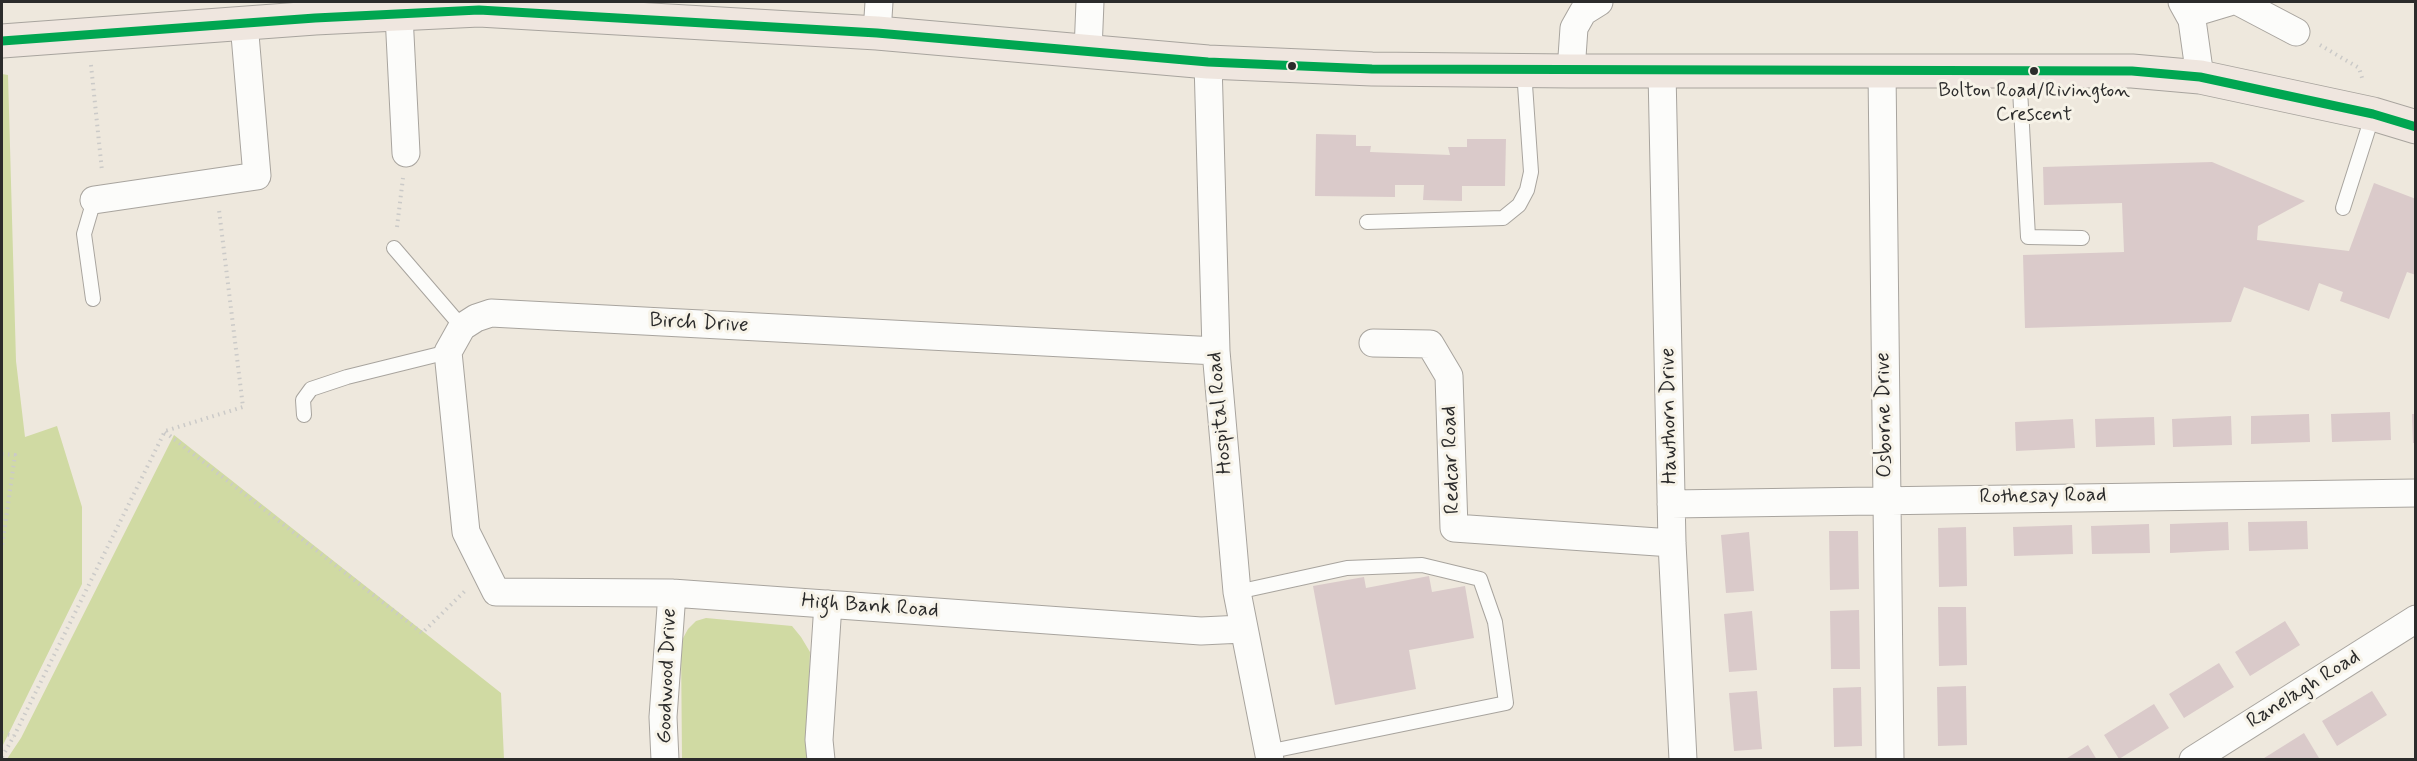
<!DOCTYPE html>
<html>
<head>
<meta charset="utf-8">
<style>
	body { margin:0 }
	#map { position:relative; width:2417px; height:761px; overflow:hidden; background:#eee8dd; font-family:Mynerve,sans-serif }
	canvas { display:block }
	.frame { position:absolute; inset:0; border:3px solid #2b2b2b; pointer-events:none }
</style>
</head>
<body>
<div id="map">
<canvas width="2417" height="761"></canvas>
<div class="frame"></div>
</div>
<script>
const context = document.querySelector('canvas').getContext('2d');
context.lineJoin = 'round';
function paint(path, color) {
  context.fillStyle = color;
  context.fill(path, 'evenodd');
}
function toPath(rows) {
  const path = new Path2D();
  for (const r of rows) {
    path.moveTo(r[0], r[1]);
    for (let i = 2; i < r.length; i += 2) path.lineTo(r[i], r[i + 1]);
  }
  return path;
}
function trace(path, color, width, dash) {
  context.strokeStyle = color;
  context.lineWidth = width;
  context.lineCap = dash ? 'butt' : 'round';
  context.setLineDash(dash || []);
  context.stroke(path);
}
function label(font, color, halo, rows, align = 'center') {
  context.font = font + ' Mynerve,sans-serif';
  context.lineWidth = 6;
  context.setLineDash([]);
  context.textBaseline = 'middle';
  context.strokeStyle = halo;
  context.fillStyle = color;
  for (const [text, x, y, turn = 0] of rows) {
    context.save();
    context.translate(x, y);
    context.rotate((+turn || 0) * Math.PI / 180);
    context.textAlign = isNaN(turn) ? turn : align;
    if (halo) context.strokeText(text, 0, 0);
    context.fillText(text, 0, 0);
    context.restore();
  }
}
const green = toPath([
	[2,74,8,75,16,361,25,437,57,426,82,507,82,584,2,747],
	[174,435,501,693,504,759,7,759,21,738],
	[706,618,792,626,801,637,810,652,807,759,682,759,681,642,688,629,696,621]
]);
const building = toPath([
	[1316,134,1356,135,1356,146,1371,146,1370,152,1450,155,1448,147,1467,147,1467,139,1506,139,1505,186,1462,186,1462,201,1423,200,1424,185,1395,185,1395,197,1315,196],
	[2212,162,2305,201,2258,226,2257,240,2349,251,2374,183,2416,199,2416,275,2407,272,2389,319,2340,301,2343,292,2319,283,2309,311,2244,287,2231,322,2025,328,2023,255,2124,252,2122,203,2044,205,2043,167],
	[2390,412,2391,440,2332,442,2331,414],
	[2309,414,2310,442,2251,444,2251,416],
	[2412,414,2416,414,2416,443,2413,443],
	[2231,416,2232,445,2173,447,2172,419],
	[2154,417,2155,445,2096,447,2095,419],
	[2073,419,2075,448,2016,451,2015,422],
	[2307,521,2308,549,2249,551,2248,522],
	[2228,522,2229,550,2170,553,2170,524],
	[2149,524,2150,553,2092,554,2091,526],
	[2072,525,2073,554,2014,556,2013,527],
	[1966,527,1967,586,1939,587,1938,528],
	[1829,531,1858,531,1859,589,1830,590],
	[1749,532,1754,591,1726,593,1721,535],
	[1429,576,1432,592,1465,586,1474,638,1409,650,1416,689,1335,705,1313,586,1364,577,1366,588],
	[1938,607,1966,607,1967,665,1939,666],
	[1859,610,1860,669,1831,669,1830,611],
	[1752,611,1757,670,1729,672,1724,614],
	[2285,621,2300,645,2250,676,2235,652],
	[2219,663,2234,687,2184,718,2169,694],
	[1966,686,1967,745,1938,746,1937,687],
	[1861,687,1862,746,1834,747,1833,688],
	[1757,691,1762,749,1734,751,1729,693],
	[2372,691,2387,715,2337,746,2322,721],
	[2154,704,2169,728,2119,759,2104,735],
	[2304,733,2319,758,2261,760],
	[2088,745,2097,760,2064,760]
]);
const path = toPath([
	[2320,45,2359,68,2363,81],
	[91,65,102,171],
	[397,227,403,178],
	[165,432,422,633,466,590],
	[2,454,15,455,2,547],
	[2,733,14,736],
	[2,757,14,736,165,431,243,407,219,210]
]);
const service = toPath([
	[2019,71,2028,237,2082,238],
	[2343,208,2373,114],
	[1367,222,1503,218,1519,205,1527,190,1531,172,1524,70],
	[394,248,462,327],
	[93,299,84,234,94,200],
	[304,415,303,400,311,389,347,377,448,352],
	[1237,592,1347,568,1422,565,1480,579,1495,622,1506,703,1267,752]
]);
const minor = toPath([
	[2182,2,2192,20,2200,77],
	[2239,2,2296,32],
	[2189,14,2229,2],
	[399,15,406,153],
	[877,33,879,2],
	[1088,51,1090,2],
	[1208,62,1216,351,1237,592,1270,760],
	[1571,71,1574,28,1583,12,1599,2],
	[1882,71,1890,760],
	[1662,72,1672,543,1683,760],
	[94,200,257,176,244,23],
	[1373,343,1430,344,1449,376,1454,528,1672,543],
	[1216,351,491,313,476,318,462,327,448,352,466,532,496,592,672,593,1201,631,1243,629],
	[1671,504,2416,493],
	[665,760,663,717,672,593],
	[821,760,819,740,828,604],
	[2193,760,2416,619]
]);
const primary = toPath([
	[2,41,315,18,479,10,877,33,1208,62,1372,69,1571,71,2132,71,2200,77,2373,114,2416,127]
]);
const bus1 = toPath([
	[2,41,315,18,479,10,877,33,1208,62,1372,69,2132,71,2200,77,2373,114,2416,127]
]);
const markers = [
	[1292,66,5,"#2b2b2b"],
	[2034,71,5,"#2b2b2b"]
];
const busNames = [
	["Bolton Road/Rivington",2034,92],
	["Crescent",2034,116]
];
const streetNames = [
	["Birch Drive",699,324,3],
	["Hospital Road",1221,413,-95],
	["Osborne Drive",1885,415,-91],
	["Hawthorn Drive",1670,416,-91],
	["Redcar Road",1452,460,-92],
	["Rothesay Road",2043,497,-1],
	["High Bank Road",870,607,4],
	["Goodwood Drive",668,676,-88],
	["Ranelagh Road",2304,690,-32]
];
paint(green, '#d0daa3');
paint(building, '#dacaca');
trace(service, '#a8a49e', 16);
trace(minor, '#a8a49e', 29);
trace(primary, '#a8a49e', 35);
trace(path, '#cbcac8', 4, [1.5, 4.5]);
trace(service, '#fcfcfa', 14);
trace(minor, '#fcfcfa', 27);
trace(primary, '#efe6df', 33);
trace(bus1, '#00a651', 9);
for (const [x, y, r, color] of markers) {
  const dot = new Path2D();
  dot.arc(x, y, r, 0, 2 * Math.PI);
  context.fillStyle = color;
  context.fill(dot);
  trace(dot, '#f7f3e8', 2);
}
label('20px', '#2b2b2b', '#f7f3e8', busNames);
label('21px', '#2b2b2b', '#f7f3e8', streetNames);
</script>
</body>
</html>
